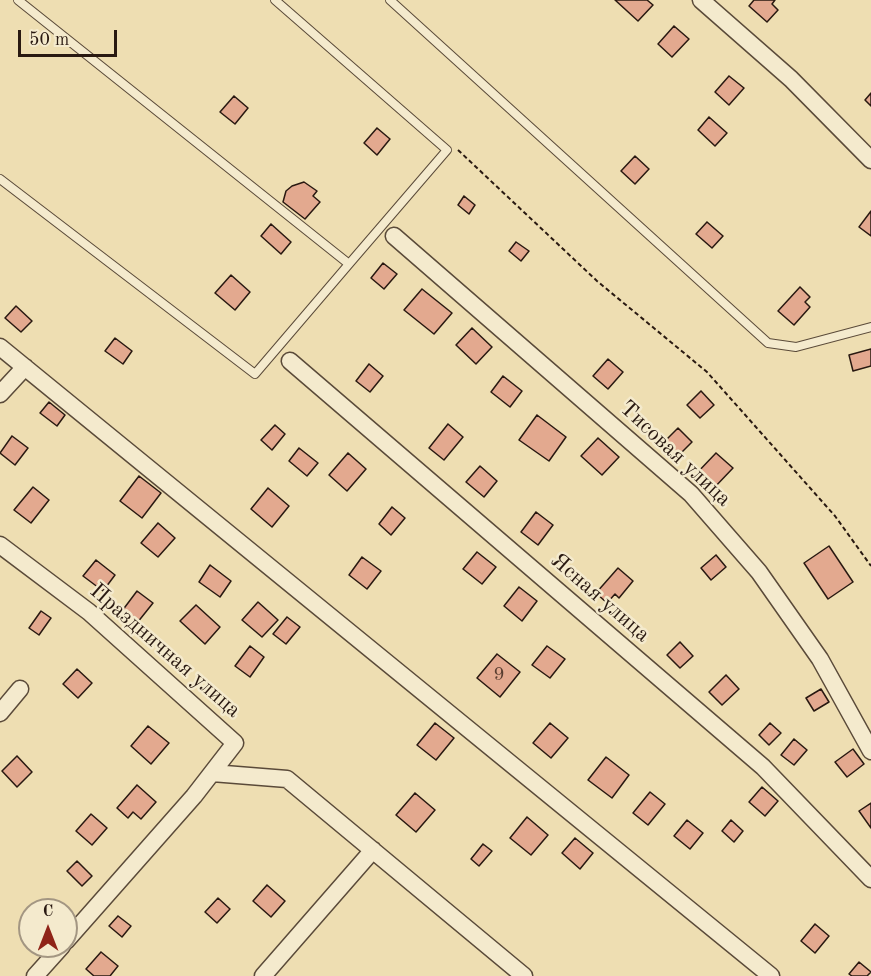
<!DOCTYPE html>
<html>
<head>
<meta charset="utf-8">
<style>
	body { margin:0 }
	#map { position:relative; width:871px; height:976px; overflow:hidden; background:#eedeb2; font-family:"Old Standard TT",serif }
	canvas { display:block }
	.north { position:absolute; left:18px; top:898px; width:60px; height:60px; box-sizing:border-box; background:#f4eacd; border:2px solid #a39682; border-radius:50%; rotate:0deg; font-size:16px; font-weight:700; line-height:24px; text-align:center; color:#291911 }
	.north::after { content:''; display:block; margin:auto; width:21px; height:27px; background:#8f2418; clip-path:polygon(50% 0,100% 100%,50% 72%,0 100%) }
	.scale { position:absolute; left:18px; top:30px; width:99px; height:27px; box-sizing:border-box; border:3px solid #291911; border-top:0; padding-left:8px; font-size:18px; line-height:21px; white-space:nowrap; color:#291911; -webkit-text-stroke:4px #f4eacd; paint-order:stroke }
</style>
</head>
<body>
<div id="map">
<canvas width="871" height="976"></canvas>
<div class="north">С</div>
<div class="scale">50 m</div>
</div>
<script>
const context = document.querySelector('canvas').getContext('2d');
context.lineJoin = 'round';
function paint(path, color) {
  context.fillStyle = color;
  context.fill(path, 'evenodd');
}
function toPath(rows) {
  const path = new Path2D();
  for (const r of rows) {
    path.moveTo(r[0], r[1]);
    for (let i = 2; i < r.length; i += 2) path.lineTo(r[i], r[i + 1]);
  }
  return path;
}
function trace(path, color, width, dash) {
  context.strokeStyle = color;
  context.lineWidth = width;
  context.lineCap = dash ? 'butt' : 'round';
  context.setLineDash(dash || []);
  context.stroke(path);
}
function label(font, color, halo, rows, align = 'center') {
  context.font = font + ' "Old Standard TT",serif';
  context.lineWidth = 5;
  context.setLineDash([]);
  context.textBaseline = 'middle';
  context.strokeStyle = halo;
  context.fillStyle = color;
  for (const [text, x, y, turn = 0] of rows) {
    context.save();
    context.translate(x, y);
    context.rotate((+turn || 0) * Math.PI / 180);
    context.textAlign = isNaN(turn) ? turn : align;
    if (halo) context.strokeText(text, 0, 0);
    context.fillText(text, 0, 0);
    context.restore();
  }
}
const building = toPath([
	[615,0,647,0,653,5,638,21,615,0],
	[754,0,775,0,772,4,778,10,767,22,749,6,754,0],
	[674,26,689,39,672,57,658,44,674,26],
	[729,76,744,88,729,105,715,92,729,76],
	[871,93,871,106,865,100,871,93],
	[234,96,248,108,235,124,220,112,234,96],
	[709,117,727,133,715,146,698,130,709,117],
	[377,128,390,139,377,155,364,143,377,128],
	[635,156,649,169,635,184,621,171,635,156],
	[304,182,317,191,313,196,320,202,305,219,283,202,286,191,292,186,304,182],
	[464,196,475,205,469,214,458,205,464,196],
	[871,211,871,236,859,227,871,211],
	[707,222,723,236,712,248,696,234,707,222],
	[271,224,291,242,281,254,261,236,271,224],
	[516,242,529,251,521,261,509,251,516,242],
	[383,263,397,274,384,289,371,278,383,263],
	[231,275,250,292,235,310,215,293,231,275],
	[800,287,810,297,805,302,810,307,794,325,778,311,800,287],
	[422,289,452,313,434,334,404,310,422,289],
	[16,306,32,321,21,332,5,318,16,306],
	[472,328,492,347,476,364,456,345,472,328],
	[115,338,132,351,123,364,105,351,115,338],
	[871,349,871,366,853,371,849,355,871,349],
	[608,359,623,372,608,389,593,376,608,359],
	[369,364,383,376,370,392,356,381,369,364],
	[503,376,522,391,510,407,491,392,503,376],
	[701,391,714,405,700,418,687,405,701,391],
	[49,402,65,415,57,426,40,413,49,402],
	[537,415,566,437,549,461,519,440,537,415],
	[448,424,463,437,444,460,429,448,448,424],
	[275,425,285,434,272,450,261,440,275,425],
	[678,428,692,442,677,457,662,444,678,428],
	[12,436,28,448,15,465,0,453,12,436],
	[598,438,619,457,602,475,581,456,598,438],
	[299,448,318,463,307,476,289,461,299,448],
	[348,453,366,469,347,491,329,475,348,453],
	[716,453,733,468,712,490,695,475,716,453],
	[480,466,497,481,484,497,466,482,480,466],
	[139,476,161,493,142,518,120,501,139,476],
	[33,487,49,500,31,523,14,510,33,487],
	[268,488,289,506,272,527,251,509,268,488],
	[392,507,405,518,391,535,379,524,392,507],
	[536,512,553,525,538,545,521,532,536,512],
	[158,523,175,538,158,557,141,543,158,523],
	[829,546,853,582,828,599,804,563,829,546],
	[477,552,496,567,482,584,463,569,477,552],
	[716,555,726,567,711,580,701,568,716,555],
	[362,557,381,571,367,589,349,575,362,557],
	[96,560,115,575,103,591,83,576,96,560],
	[210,565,231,581,220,597,199,582,210,565],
	[618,568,633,581,619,598,615,594,607,603,596,593,618,568],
	[519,587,537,601,522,621,504,606,519,587],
	[137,591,153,603,137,623,122,611,137,591],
	[258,602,278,620,262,637,242,620,258,602],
	[196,605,220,627,205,644,180,621,196,605],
	[41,611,51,618,39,635,29,628,41,611],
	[287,617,300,627,286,644,273,634,287,617],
	[680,642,693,656,680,668,667,655,680,642],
	[250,646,264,657,250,677,235,666,250,646],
	[547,646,565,659,550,678,532,665,547,646],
	[497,654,520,672,500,697,477,678,497,654],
	[77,669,92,683,78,698,63,684,77,669],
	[726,675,739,689,722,705,709,692,726,675],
	[821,689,829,702,814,711,806,698,821,689],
	[435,723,454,738,436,760,417,745,435,723],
	[550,723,568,738,551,758,533,743,550,723],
	[770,723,781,733,769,745,759,735,770,723],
	[148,726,169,743,151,764,131,746,148,726],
	[794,739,807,750,794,765,781,755,794,739],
	[853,749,864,764,847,777,835,762,853,749],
	[17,756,32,772,17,787,2,771,17,756],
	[606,757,629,775,612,798,588,780,606,757],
	[137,785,156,802,141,819,133,812,128,818,117,808,137,785],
	[762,787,778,801,765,816,749,802,762,787],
	[650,792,665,804,648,825,633,813,650,792],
	[415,793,435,810,416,832,396,815,415,793],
	[871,803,871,828,859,811,871,803],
	[91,814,107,828,92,845,76,831,91,814],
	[527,817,548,835,531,855,510,838,527,817],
	[687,820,703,833,690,849,674,836,687,820],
	[731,820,743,831,734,842,722,831,731,820],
	[575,838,593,853,580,869,562,853,575,838],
	[483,844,492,851,479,866,471,859,483,844],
	[77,861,92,876,82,886,67,871,77,861],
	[267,885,285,901,271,917,253,901,267,885],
	[218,898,230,909,217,923,205,912,218,898],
	[118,916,131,926,122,937,109,926,118,916],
	[815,924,829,936,815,953,801,941,815,924],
	[101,952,118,966,110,976,94,976,86,969,101,952],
	[859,962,871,972,867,976,852,976,849,974,859,962]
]);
const path = toPath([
	[458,150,597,281,707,372,835,516,871,566]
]);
const service = toPath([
	[18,0,349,264,447,150,275,0],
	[390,0,768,343,796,347,871,327],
	[0,179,255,374,349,264]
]);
const minor = toPath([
	[701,0,791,79,871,160],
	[394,236,691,494,759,572,820,659,871,751],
	[0,347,771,976],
	[290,361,763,767,871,879],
	[0,394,25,367],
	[0,545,89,612,235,743,194,796,66,941],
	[0,713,20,689],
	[212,773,287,779,524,976],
	[35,976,62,946],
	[263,976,373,850]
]);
const numberNames = [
	["9",499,675]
];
const streetNames = [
	["Тисовая улица",675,454,43],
	["Ясная улица",600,598,41],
	["Праздничная улица",165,651,41]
];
paint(building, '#e3a98f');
trace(building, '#291911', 1.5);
trace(service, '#5a4a39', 10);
trace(minor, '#5a4a39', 19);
trace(path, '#291911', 2, [4.5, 3]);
trace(service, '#f4eacd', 8);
trace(minor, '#f4eacd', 16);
label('20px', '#583d30', null, numberNames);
label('22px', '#291911', '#f4eacd', streetNames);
</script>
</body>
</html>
